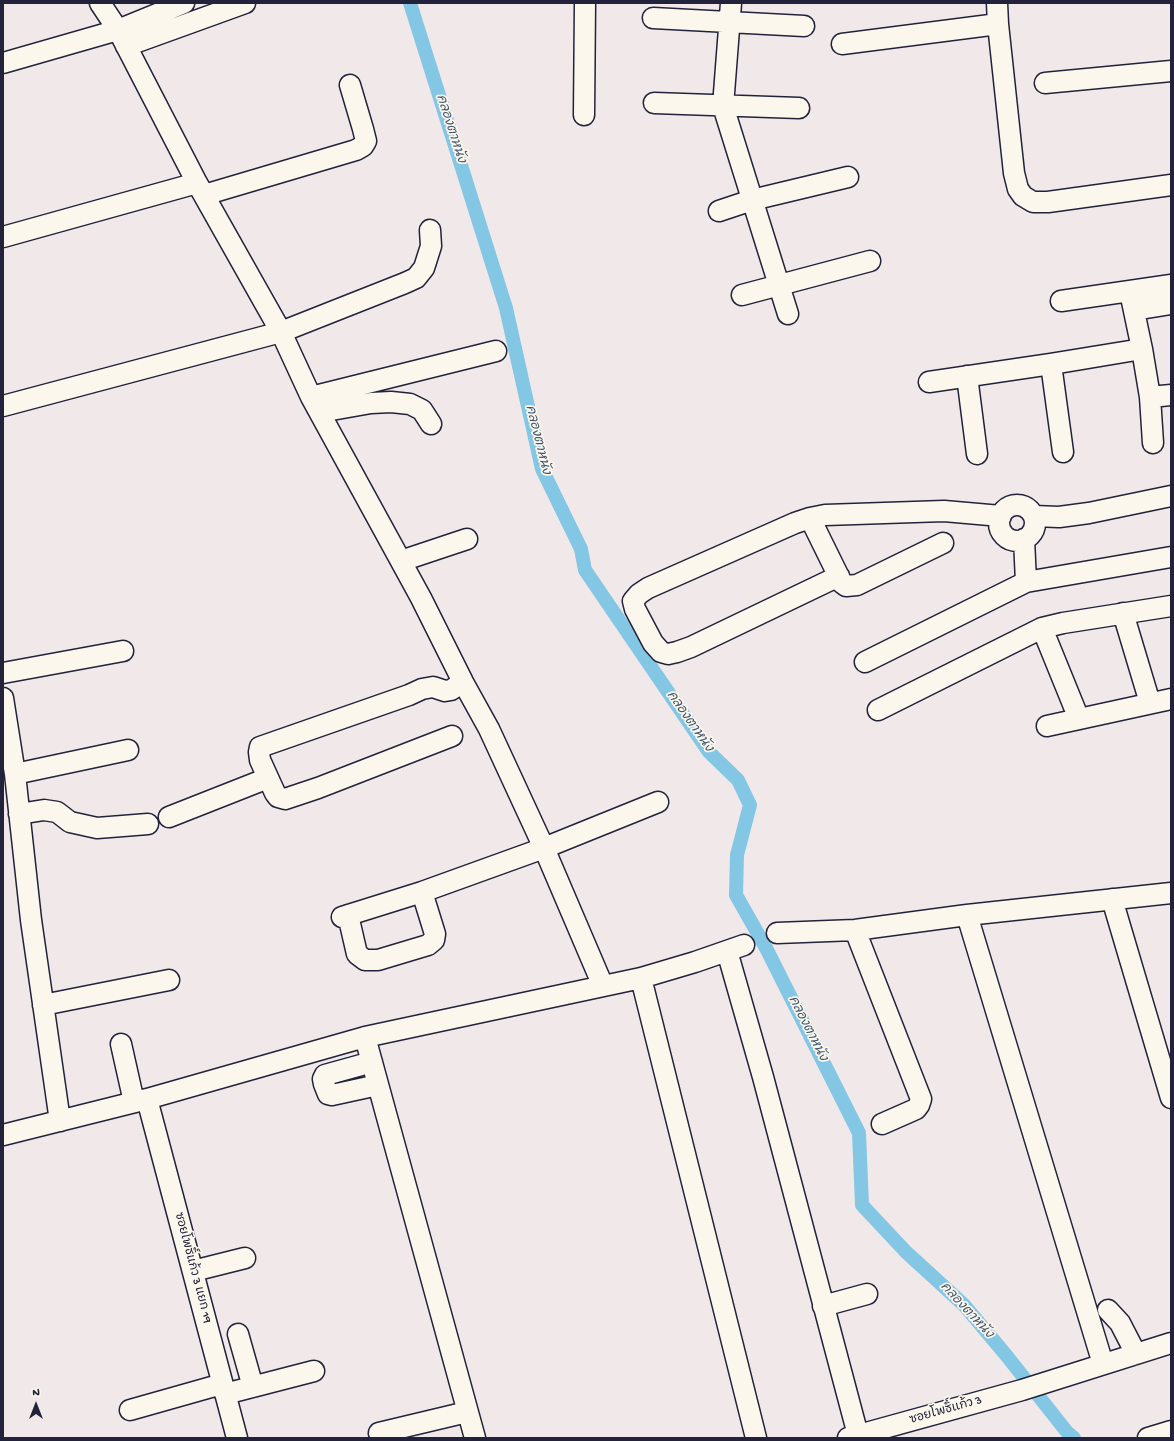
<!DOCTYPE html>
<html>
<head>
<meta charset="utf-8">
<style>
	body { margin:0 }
	#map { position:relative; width:1174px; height:1441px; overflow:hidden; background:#f1e9e9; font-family:"Gochi Hand",sans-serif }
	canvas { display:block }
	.frame { position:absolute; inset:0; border:4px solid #22223b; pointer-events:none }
	.north { position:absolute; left:16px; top:1385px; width:40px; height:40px; -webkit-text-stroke:3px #fbf7ec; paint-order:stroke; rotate:0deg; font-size:11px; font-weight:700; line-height:16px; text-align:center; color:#22223b }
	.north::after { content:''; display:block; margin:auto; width:14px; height:18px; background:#22223b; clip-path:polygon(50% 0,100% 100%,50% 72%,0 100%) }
</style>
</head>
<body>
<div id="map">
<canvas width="1174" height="1441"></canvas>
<div class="frame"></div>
<div class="north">N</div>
</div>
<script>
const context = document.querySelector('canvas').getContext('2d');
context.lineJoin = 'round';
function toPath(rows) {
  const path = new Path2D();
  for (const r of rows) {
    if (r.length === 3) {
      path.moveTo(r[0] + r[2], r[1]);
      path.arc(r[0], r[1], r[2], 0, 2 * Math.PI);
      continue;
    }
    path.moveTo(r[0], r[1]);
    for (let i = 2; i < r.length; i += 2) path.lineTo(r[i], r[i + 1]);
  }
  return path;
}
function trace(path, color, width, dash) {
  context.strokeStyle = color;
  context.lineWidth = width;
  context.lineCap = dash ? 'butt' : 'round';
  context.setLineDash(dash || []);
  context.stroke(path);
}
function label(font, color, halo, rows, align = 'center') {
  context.font = font + ' "Gochi Hand","Playpen Sans Thai",sans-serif';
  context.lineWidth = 3.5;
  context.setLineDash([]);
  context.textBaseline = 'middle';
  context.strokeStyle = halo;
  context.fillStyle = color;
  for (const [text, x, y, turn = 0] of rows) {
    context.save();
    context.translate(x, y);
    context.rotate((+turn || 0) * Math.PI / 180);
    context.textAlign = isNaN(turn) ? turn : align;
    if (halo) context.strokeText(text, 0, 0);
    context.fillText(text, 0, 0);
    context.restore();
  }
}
const canal = toPath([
	[410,3,506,308,542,469,581,549,585,570,709,752,738,780,750,805,737,855,736,895,766,948,859,1133,862,1205,906,1252,964,1305,1006,1355,1067,1432,1074,1438]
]);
const minor = toPath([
	[100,3,118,30,197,183,281,332,311,397,421,598,463,682,489,729,544,848,603,986],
	[731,3,723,106,788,314],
	[997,3,998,24,1014,173,1018,189,1023,196,1033,202,1048,202,1171,185],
	[653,18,804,26],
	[842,44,998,24],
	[126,46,245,3],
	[3,63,118,30,184,3],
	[1045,83,1171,71],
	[654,103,799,108],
	[584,115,585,3],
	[204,195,356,150,363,146,366,141,363,129,350,85],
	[719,211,752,200,848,177],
	[3,237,197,183],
	[1130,292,1142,349,1150,397,1153,443],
	[742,295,870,261],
	[1061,301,1171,285],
	[1134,310,1171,304],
	[1051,364,1063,452],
	[967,376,977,454],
	[929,382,1051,364,1142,349],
	[311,397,496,351],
	[1150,397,1171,395],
	[3,406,281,332,405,283,416,278,424,268,431,246,430,230],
	[320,412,371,403,391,402,410,404,422,410,431,424],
	[1017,523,18],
	[1034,516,1059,517,1089,513,1171,496],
	[810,518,842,583,846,586,857,585,943,543],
	[1024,539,1026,582],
	[401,561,467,539],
	[839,576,691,647,677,652,668,654,661,652,653,643,635,609,633,601,639,594,648,588,795,523,810,518,825,515,944,511,1001,516],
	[1123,613,1150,703],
	[1042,628,1079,719],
	[865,662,1026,582,1171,557],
	[3,673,123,651],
	[3,698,15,774,31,920,60,1121],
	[878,710,1042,628,1063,623,1171,606],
	[1047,726,1171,699],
	[452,736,318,788,285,799,278,797,275,793,260,760,259,752,260,747,409,695,422,689,433,687,445,691,451,690,463,682],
	[15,774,128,750],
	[19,814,44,810,57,812,70,822,97,828,148,824],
	[169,817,268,778],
	[1112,899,1171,1098],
	[348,915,357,954,365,960,378,960,428,945,434,940,435,934,422,892],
	[967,915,1103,1364],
	[342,917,422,892,544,848,658,802],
	[855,930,921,1099,919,1105,916,1109,882,1124],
	[777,933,855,930,967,915,1171,893],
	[727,951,763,1077,858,1435],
	[641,978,756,1438],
	[43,1005,169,980],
	[365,1037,475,1438],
	[121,1044,134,1102],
	[372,1062,325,1075,323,1079,324,1084,328,1094,332,1095,378,1085],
	[147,1099,237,1438],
	[3,1135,147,1099,365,1037,641,978,695,962,744,945],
	[193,1271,245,1258],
	[823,1306,867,1294],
	[1108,1310,1120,1323,1136,1354],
	[238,1334,253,1387],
	[225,1394,314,1371],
	[130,1410,222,1384],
	[379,1433,467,1412],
	[848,1438,1022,1390,1171,1343],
	[1148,1438,1171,1431]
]);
const streetNames = [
	["ซอยโพธิ์แก้ว 3 แยก 19",192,1268,75],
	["ซอยโพธิ์แก้ว 3",946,1411,-16]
];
const waterNames = [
	["คลองตาหนัง",450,129,72],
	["คลองตาหนัง",537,440,76],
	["คลองตาหนัง",689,722,55],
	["คลองตาหนัง",807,1029,63],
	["คลองตาหนัง",966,1311,47]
];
trace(canal, '#84c7e5', 14);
trace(minor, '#22223b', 23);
trace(minor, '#fbf7ec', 20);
label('12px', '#22223b', '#fbf7ec', streetNames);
label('italic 13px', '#3f546e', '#fbf7ec', waterNames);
</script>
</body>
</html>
